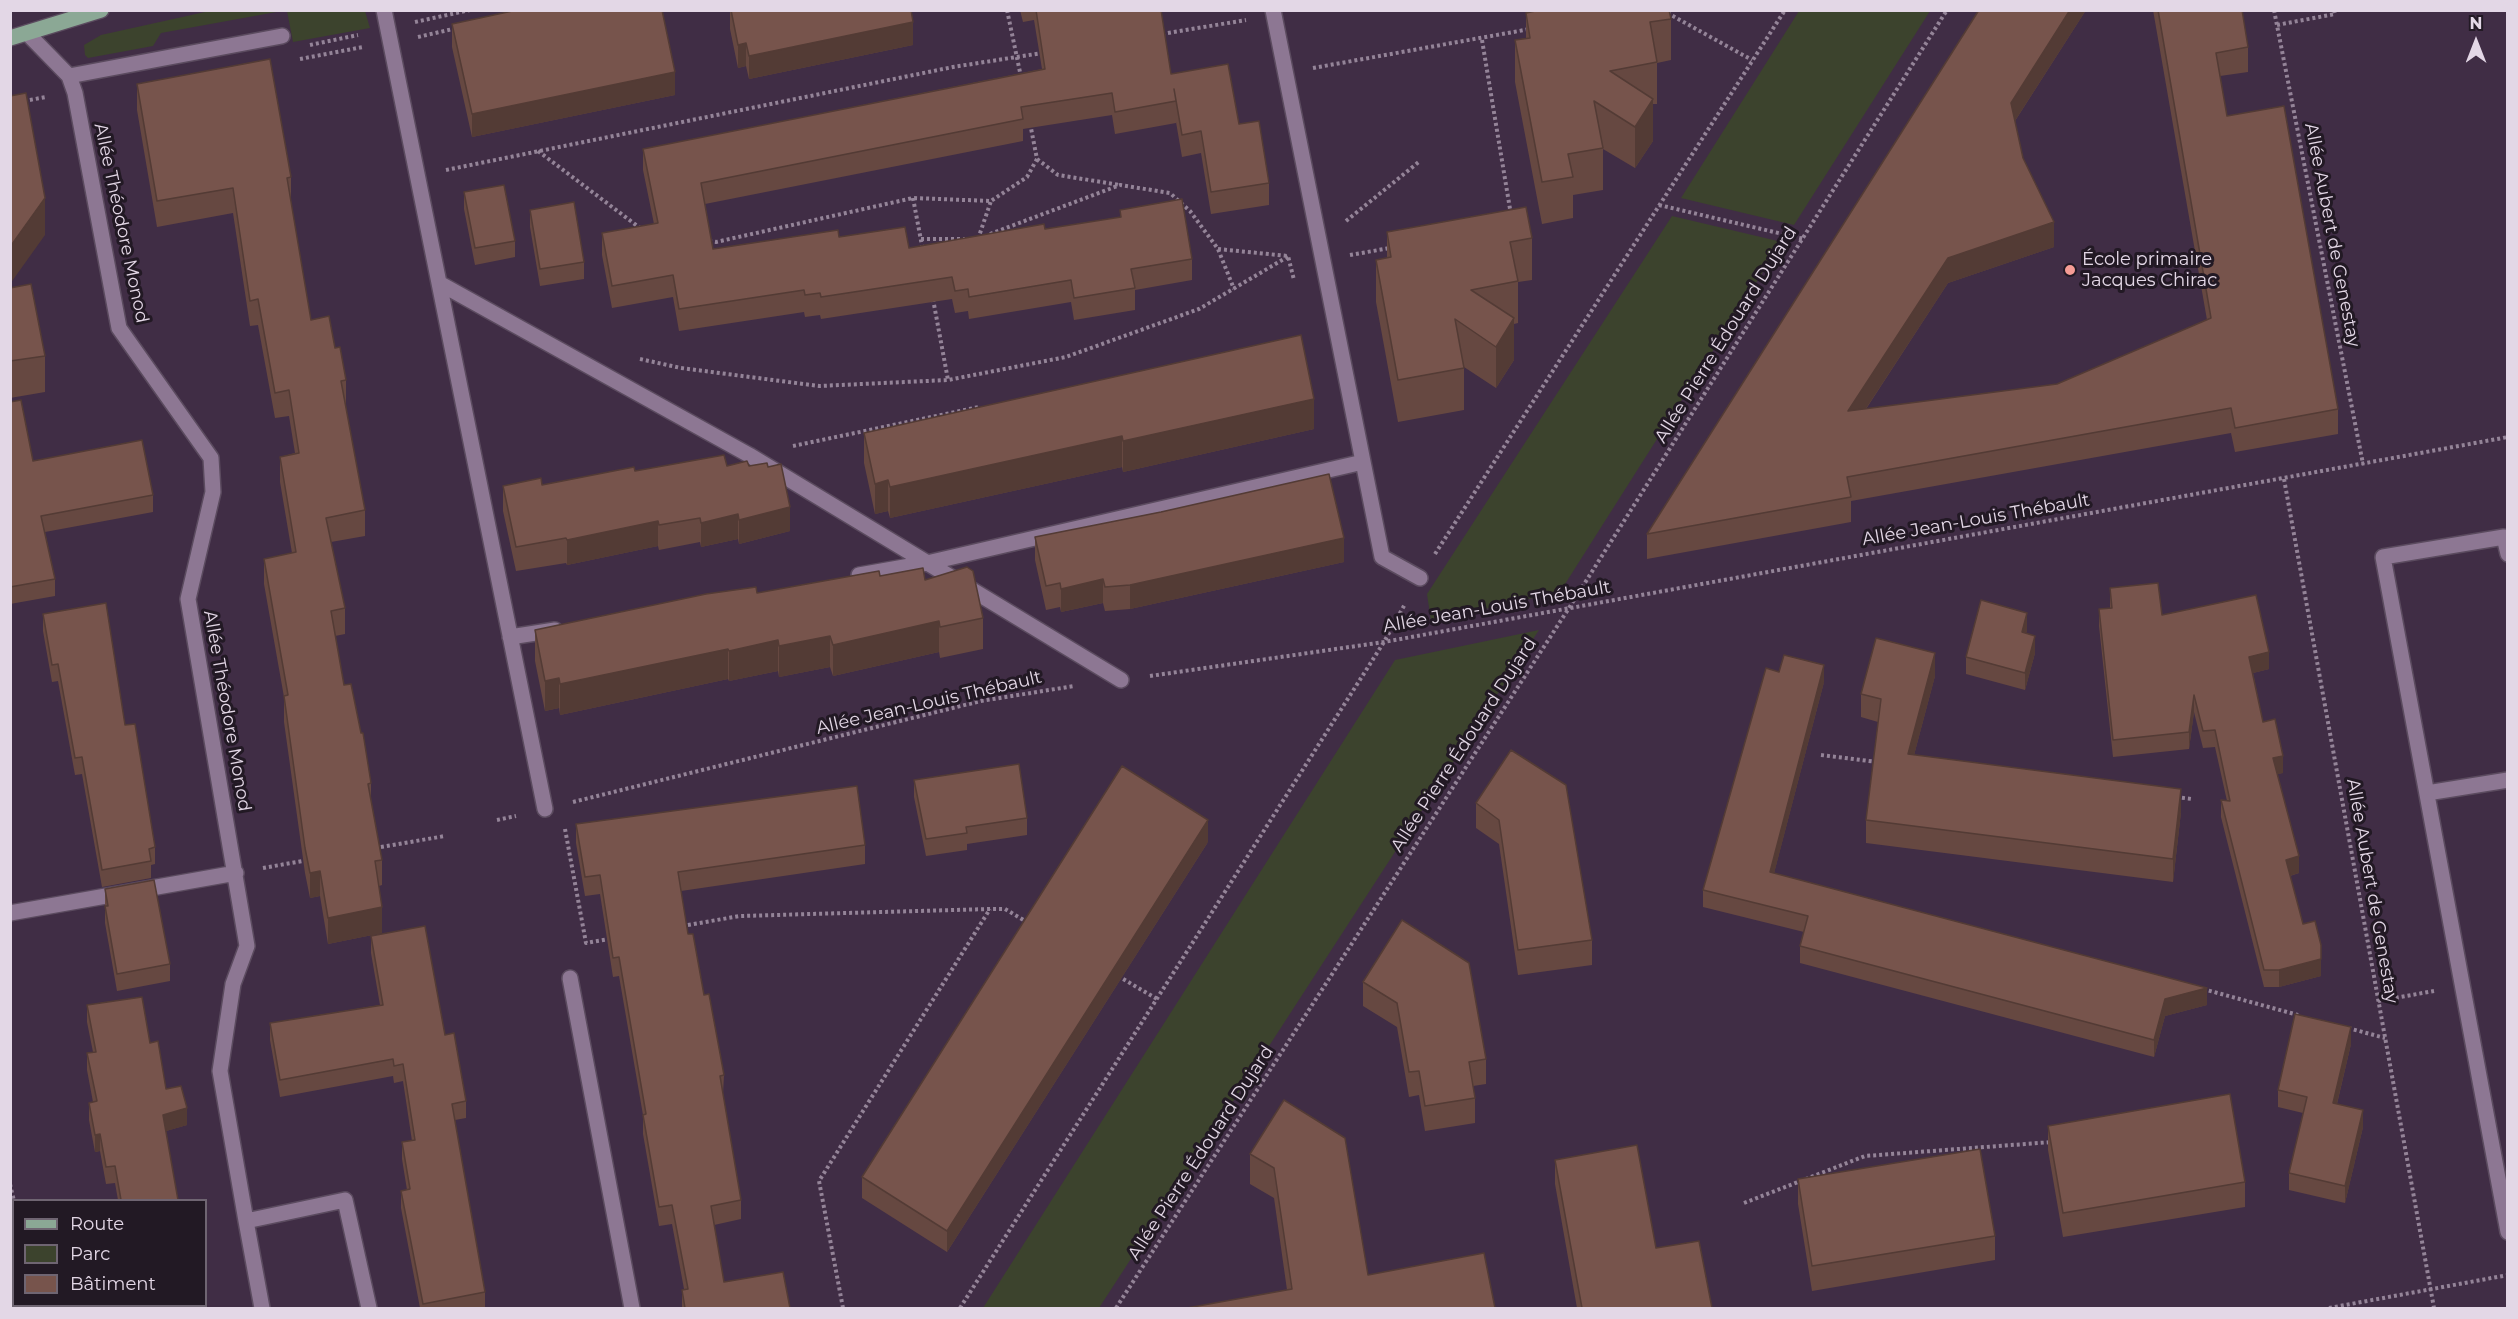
<!DOCTYPE html>
<html>
<head>
<meta charset="utf-8">
<style>
	body { margin:0 }
	#map { position:relative; width:2518px; height:1319px; overflow:hidden; background:#402d45; font-family:Montserrat,sans-serif }
	canvas { display:block }
	.frame { position:absolute; inset:0; border:12px solid #e3d7e6; pointer-events:none }
	.legend { position:absolute; left:12px; top:1199px; width:195px; height:108px; box-sizing:border-box; background:#221924; border:2px solid #6f6572; margin:0; padding:8px 10px; list-style:none; font-size:18px; color:#e3d7e6 }
	.legend li { display:flex; align-items:center; gap:12px; height:30px }
	.legend b { width:30px; border:2px solid #6f6572 }
	.north { position:absolute; left:2446px; top:12px; width:60px; height:60px; -webkit-text-stroke:4px #221924; paint-order:stroke; rotate:0deg; font-size:16px; font-weight:700; line-height:24px; text-align:center; color:#e3d7e6 }
	.north::after { content:''; display:block; margin:auto; width:21px; height:27px; background:#e3d7e6; clip-path:polygon(50% 0,100% 100%,50% 72%,0 100%) }
</style>
</head>
<body>
<div id="map">
<canvas width="2518" height="1319"></canvas>
<div class="frame"></div>
<ul class="legend">
<li><b style="height:8px;background:#8ba895"></b>Route</li>
<li><b style="height:16px;background:#3c432d"></b>Parc</li>
<li><b style="height:16px;background:#77544c"></b>Bâtiment</li>
</ul>
<div class="north">N</div>
</div>
<script>
const context = document.querySelector('canvas').getContext('2d');
context.lineJoin = 'round';
function paint(path, color) {
  context.fillStyle = color;
  context.fill(path, 'evenodd');
}
function toPath(rows) {
  const path = new Path2D();
  for (const r of rows) {
    path.moveTo(r[0], r[1]);
    for (let i = 2; i < r.length; i += 2) path.lineTo(r[i], r[i + 1]);
  }
  return path;
}
function trace(path, color, width, dash) {
  context.strokeStyle = color;
  context.lineWidth = width;
  context.lineCap = dash ? 'butt' : 'round';
  context.setLineDash(dash || []);
  context.stroke(path);
}
function label(font, color, halo, rows, align = 'center') {
  context.font = font + ' Montserrat,sans-serif';
  context.lineWidth = 6;
  context.setLineDash([]);
  context.textBaseline = 'middle';
  context.strokeStyle = halo;
  context.fillStyle = color;
  for (const [text, x, y, turn = 0] of rows) {
    context.save();
    context.translate(x, y);
    context.rotate((+turn || 0) * Math.PI / 180);
    context.textAlign = isNaN(turn) ? turn : align;
    if (halo) context.strokeText(text, 0, 0);
    context.fillText(text, 0, 0);
    context.restore();
  }
}
const green = toPath([
	[214,10,282,11,161,33,153,46,88,58,85,55,84,45,101,35],
	[287,11,365,11,370,28,293,42],
	[1799,11,1930,11,1794,225,1681,198],
	[1672,216,1782,242,1560,592,1431,621,1427,594],
	[1539,630,1099,1308,983,1308,1395,660]
]);
const path = toPath([
	[1007,10,1021,77],
	[1662,10,1752,60],
	[2274,10,2363,464],
	[415,22,470,10],
	[2277,25,2335,14,2334,10],
	[1162,34,1246,20],
	[418,37,457,28],
	[1482,40,1511,215],
	[310,45,358,35],
	[300,59,363,47],
	[1313,68,1530,29],
	[24,101,46,97],
	[538,151,640,228],
	[1037,159,1058,175,1120,185],
	[446,170,953,67,1042,53],
	[913,198,923,251],
	[1659,205,1804,239],
	[1346,221,1420,161],
	[990,234,1120,185,1170,193,1190,211,1218,249,1234,289],
	[921,239,965,239],
	[978,239,991,201],
	[709,241,716,242,913,198,991,201,1027,177,1037,159,1030,123],
	[1218,249,1288,256,1294,280],
	[1350,255,1390,248],
	[933,299,948,380],
	[640,359,681,368,819,386,948,380,1066,357,1199,309,1289,256],
	[793,446,979,407],
	[2284,479,2434,1308],
	[1435,554,1785,10],
	[1150,676,1384,642,2508,437],
	[1821,755,1877,762],
	[2176,797,2192,799],
	[573,802,981,701,1074,686],
	[497,820,516,816],
	[565,829,586,943,609,939],
	[375,848,445,836],
	[263,868,308,860],
	[682,926,740,916,990,909,1005,909,1027,922],
	[1118,976,1157,999],
	[2203,989,2298,1015],
	[2378,1001,2434,991],
	[2348,1028,2385,1038],
	[10,1184,14,1201],
	[1744,1203,1865,1156,2052,1142],
	[33,1306,33,1308],
	[843,1308,819,1181,990,909],
	[960,1308,1384,642,1405,604],
	[1116,1308,1569,608,1947,10],
	[2329,1308,2508,1275]
]);
const minor = toPath([
	[384,10,545,809],
	[1273,10,1382,557,1420,578],
	[27,33,69,76,75,93,119,328,211,458,213,492,188,599,247,946,233,984,220,1071,246,1221,345,1200,369,1308],
	[69,76,282,36],
	[439,283,749,455,1121,680],
	[2508,554,2504,537,2383,557,2508,1232],
	[859,575,927,563,1363,462],
	[510,637,555,630],
	[2427,793,2508,780],
	[10,913,236,873],
	[570,978,632,1308],
	[246,1221,262,1308]
]);
const major = toPath([
	[10,38,101,10]
]);
const wall = toPath([
	[730,10,911,10,913,45,749,79,746,66,738,68,730,29],
	[1020,10,1161,10,1171,74,1239,124,1269,183,1269,205,1211,214,1201,153,1182,157,1176,122,1176,123,1115,134,1112,115,1023,129,1023,141,705,204,713,249,839,237,909,248,1045,229,1120,217,1120,210,1192,259,1192,280,1135,290,1135,310,1074,320,1071,302,969,319,968,311,955,313,952,299,821,319,820,315,805,317,804,312,679,331,673,297,612,308,602,255,602,233,654,224,643,170,643,149,1042,69,1034,20,1023,22],
	[1979,10,2086,10,2015,121,2023,158,2054,247,1948,283,1866,409,2057,384,2207,320,2153,10,2242,10,2248,47,2248,72,2220,76,2227,116,2338,409,2338,434,2235,452,2231,433,1851,501,1851,522,1647,559,1647,534],
	[1526,13,1671,19,1671,60,1657,63,1657,104,1653,104,1653,141,1635,168,1603,149,1603,190,1573,195,1573,218,1542,224,1515,82,1515,40,1526,38],
	[452,24,675,95,472,137,452,47],
	[137,84,291,177,291,202,311,320,335,348,346,380,346,406,345,406,365,510,365,536,331,542,345,608,345,634,335,636,344,685,371,783,371,799,382,860,382,885,379,886,382,933,328,944,320,896,310,898,305,873,284,722,284,697,264,584,264,559,292,553,280,482,280,457,295,453,289,416,275,418,258,325,250,326,233,213,157,227,137,110],
	[464,192,515,241,515,257,475,265,464,209],
	[530,210,584,262,584,279,540,286,530,227],
	[1387,232,1532,238,1532,280,1518,282,1518,323,1514,324,1514,360,1496,388,1464,367,1464,410,1398,422,1376,302,1376,260,1387,258],
	[10,288,45,356,45,392,10,398],
	[10,402,33,461,153,495,153,512,45,532,55,579,55,596,10,604],
	[1314,429,1123,472,1122,467,890,518,888,511,875,514,864,463,864,433],
	[727,466,768,467,790,531,739,544,738,539,701,547,700,542,659,550,658,546,567,565,566,563,516,571,503,511,503,486,542,485,635,471],
	[1035,537,1344,562,1130,609,1105,611,1103,603,1061,612,1060,607,1046,610,1035,560],
	[880,576,925,580,983,618,983,649,940,658,939,652,833,676,830,667,779,677,778,671,729,681,728,679,560,715,559,708,545,711,535,661,535,630,757,593],
	[2110,588,2162,615,2269,669,2253,673,2263,722,2283,773,2277,774,2299,873,2290,876,2303,924,2321,976,2279,987,2264,987,2221,817,2221,800,2227,801,2215,747,2203,748,2194,712,2189,749,2113,757,2099,626,2099,609,2110,608],
	[43,614,125,725,155,847,155,864,151,865,151,878,102,887,82,774,75,775,58,681,52,682,43,631],
	[2027,630,2026,633,2035,653,2025,690,1966,674,1966,657],
	[1935,676,1914,755,2181,812,2173,882,1866,843,1866,820,1878,722,1861,717,1861,694],
	[1824,682,1774,873,2207,1005,2165,1016,2154,1057,1800,963,1800,946,1804,932,1703,907,1703,890],
	[1511,750,1592,940,1592,965,1518,975,1499,844,1476,828,1476,803],
	[914,780,1027,818,1027,835,967,844,967,850,926,856,914,797],
	[576,824,865,845,865,864,681,891,688,934,704,995,724,1075,723,1094,741,1200,741,1219,714,1225,724,1282,790,1308,682,1308,682,1290,684,1289,672,1224,659,1226,643,1134,643,1115,619,976,613,977,600,894,585,896,576,843],
	[1208,842,947,1252,862,1198,862,1177],
	[105,889,170,964,170,981,117,991,105,923],
	[371,936,445,1035,466,1101,466,1118,455,1120,485,1292,485,1308,420,1308,401,1208,401,1191,407,1190,402,1159,402,1142,412,1141,403,1081,394,1083,393,1076,280,1097,270,1040,270,1023,380,1005,371,953],
	[1363,982,1486,1059,1486,1084,1473,1086,1475,1098,1475,1123,1425,1131,1419,1095,1409,1097,1397,1027,1363,1006],
	[87,1005,150,1043,166,1089,187,1125,166,1131,178,1200,118,1200,115,1183,106,1184,100,1151,95,1152,89,1120,89,1103,93,1102,87,1070,87,1053,93,1052,87,1022],
	[2351,1044,2337,1104,2363,1127,2345,1203,2289,1190,2289,1173,2303,1113,2278,1107,2278,1090],
	[1284,1100,1368,1275,1287,1290,1274,1198,1250,1184,1250,1154],
	[2048,1126,2245,1182,2245,1207,2063,1237,2048,1150],
	[1555,1160,1712,1308,1577,1308,1555,1184],
	[1798,1179,1995,1236,1995,1260,1812,1291,1798,1204]
]);
const shadedWall = toPath([
	[2070,10,2086,10,2011,127,2011,103],
	[913,22,913,45,749,79,749,56],
	[746,43,746,66,738,68,738,45],
	[675,72,675,95,472,137,472,114],
	[1653,99,1653,141,1635,168,1635,127],
	[45,198,45,235,10,284,10,247],
	[2054,222,2054,247,1948,283,1848,436,1848,411,1948,258],
	[1514,318,1514,360,1496,388,1496,347],
	[1314,399,1314,429,1123,472,1123,441],
	[1122,436,1122,467,890,518,890,487],
	[888,480,888,511,875,514,875,484],
	[790,507,790,531,739,544,739,520],
	[738,514,738,539,701,547,701,523],
	[658,521,658,546,567,565,567,540],
	[1344,538,1344,562,1130,609,1130,585],
	[1103,579,1103,603,1061,612,1061,589],
	[2027,613,2027,630,2022,649,2022,632],
	[939,621,939,652,833,676,833,645],
	[830,636,830,667,779,677,779,646],
	[2035,636,2035,653,2025,690,2025,673],
	[778,640,778,671,729,681,729,651],
	[728,649,728,679,560,715,560,684],
	[2269,652,2269,669,2249,674,2249,657],
	[1935,653,1935,676,1908,778,1908,754],
	[1824,665,1824,682,1770,889,1770,872],
	[559,678,559,708,545,711,545,681],
	[2194,695,2194,712,2189,749,2189,732],
	[2283,756,2283,773,2273,775,2273,758],
	[2181,789,2181,812,2173,882,2173,859],
	[1208,820,1208,842,947,1252,947,1231],
	[2299,856,2299,873,2286,877,2286,860],
	[320,871,320,896,310,898,310,873],
	[382,907,382,933,328,944,328,918],
	[2321,959,2321,976,2279,987,2279,970],
	[2207,988,2207,1005,2165,1016,2154,1057,2154,1040,2165,999],
	[2351,1027,2351,1044,2333,1120,2333,1103],
	[187,1108,187,1125,163,1132,163,1115],
	[2363,1110,2363,1127,2345,1203,2345,1186],
	[100,1134,100,1151,95,1152,95,1135]
]);
const building = toPath([
	[517,10,662,10,675,72,472,114,452,24,517,10],
	[731,10,911,10,913,22,749,56,746,43,738,45,731,10],
	[1036,10,1161,10,1171,74,1228,64,1239,124,1259,121,1269,183,1211,192,1201,131,1182,135,1174,89,1176,101,1115,112,1112,93,1021,107,1023,119,701,183,713,249,838,230,839,237,905,227,909,248,1044,224,1045,229,1121,217,1120,210,1182,199,1192,259,1131,269,1135,288,1074,298,1071,280,969,297,968,289,955,291,952,277,821,297,820,293,805,295,804,290,679,309,673,275,612,286,602,233,658,223,643,149,1045,69,1036,10],
	[1540,10,1669,10,1671,19,1650,22,1657,62,1610,71,1653,99,1635,127,1594,101,1603,148,1568,154,1573,177,1542,182,1515,40,1530,38,1526,13,1540,10],
	[1979,10,2070,10,2011,103,2023,158,2054,222,1948,258,1848,411,2057,384,2211,318,2158,10,2242,10,2248,47,2216,53,2227,116,2284,106,2338,409,2235,428,2231,408,1847,477,1851,497,1647,534,1979,10],
	[270,59,291,177,287,178,311,320,329,316,335,348,340,347,346,380,341,381,365,510,326,518,345,608,331,611,344,685,351,684,361,733,363,733,371,783,368,784,382,860,375,861,382,907,328,918,320,871,310,873,305,848,284,696,288,695,264,559,296,552,280,457,299,453,289,390,275,393,258,299,250,301,233,188,157,201,137,84,270,59],
	[26,93,45,198,10,247,10,96,26,93],
	[504,185,515,241,475,248,464,192,504,185],
	[574,202,584,262,540,269,530,210,574,202],
	[1526,207,1532,238,1510,242,1518,281,1471,290,1514,318,1496,347,1455,319,1464,368,1398,380,1376,260,1391,257,1387,232,1526,207],
	[31,284,45,356,10,361,10,288,31,284],
	[1301,335,1314,399,1123,441,1122,436,890,487,888,480,875,484,864,433,1301,335],
	[21,400,33,461,142,440,153,495,41,516,55,579,10,587,10,402,21,400],
	[724,455,727,466,747,461,749,466,767,463,768,467,781,464,790,507,739,520,738,514,701,523,700,518,659,525,658,521,567,540,566,538,516,547,503,486,541,478,542,485,634,467,635,471,724,455],
	[1329,474,1344,538,1130,585,1105,587,1103,579,1061,589,1060,583,1046,586,1035,537,1161,512,1329,474],
	[967,567,973,571,983,618,940,627,939,621,833,645,830,636,779,646,778,640,729,651,728,649,560,684,559,678,545,681,535,630,706,594,756,587,757,593,879,571,880,576,923,568,925,580,967,567],
	[2158,583,2162,615,2256,595,2269,652,2249,657,2263,722,2275,719,2283,756,2273,758,2299,856,2286,860,2303,924,2315,921,2321,945,2321,959,2279,970,2264,970,2221,800,2230,801,2215,730,2203,731,2194,695,2189,732,2113,740,2099,609,2112,608,2110,588,2158,583],
	[1981,600,2027,613,2022,632,2035,636,2025,673,1966,657,1981,600],
	[106,603,125,725,135,724,155,847,149,849,151,861,102,870,82,757,75,758,58,664,52,665,43,614,106,603],
	[1876,638,1935,653,1908,754,2181,789,2173,859,1866,820,1881,699,1861,694,1876,638],
	[1784,655,1824,665,1770,872,2207,988,2165,999,2154,1040,1800,946,1808,916,1703,890,1766,668,1779,672,1784,655],
	[1511,750,1566,785,1592,940,1518,950,1499,820,1476,803,1511,750],
	[1019,764,1027,818,966,827,967,833,926,839,914,780,1019,764],
	[1122,766,1208,820,947,1231,862,1177,1122,766],
	[857,786,865,845,678,872,688,934,693,934,704,995,709,994,724,1075,720,1076,741,1200,711,1206,724,1282,783,1272,790,1308,685,1308,682,1290,688,1289,672,1205,659,1207,643,1115,646,1114,619,957,613,958,600,875,585,877,576,824,857,786],
	[154,880,170,964,117,974,105,906,108,906,105,889,154,880],
	[1402,920,1469,963,1486,1059,1469,1062,1475,1098,1425,1106,1419,1071,1409,1072,1397,1003,1363,982,1402,920],
	[425,926,445,1035,454,1033,466,1101,452,1104,485,1292,423,1304,401,1191,410,1189,402,1142,415,1140,403,1064,394,1066,393,1059,280,1080,270,1023,383,1005,371,936,425,926],
	[142,997,150,1043,158,1041,166,1089,181,1086,187,1108,163,1115,178,1200,121,1200,115,1166,106,1167,100,1134,95,1135,89,1103,97,1101,87,1053,96,1052,87,1005,142,997],
	[2295,1014,2351,1027,2333,1103,2363,1110,2345,1186,2289,1173,2307,1097,2278,1090,2295,1014],
	[2230,1094,2245,1182,2063,1213,2048,1126,2230,1094],
	[1284,1100,1345,1138,1368,1275,1484,1253,1495,1308,1187,1308,1292,1289,1274,1168,1250,1154,1284,1100],
	[1637,1145,1656,1248,1699,1241,1712,1308,1582,1308,1555,1160,1637,1145],
	[1980,1149,1995,1236,1812,1266,1798,1179,1980,1149],
	[206,1303,206,1308,143,1308,142,1305,206,1305,206,1303]
]);
const markers = [
	[2070,270,6,"#f59c95"]
];
const streetNames = [
	["Allée Théodore Monod",121,223,78],
	["Allée Aubert de Genestay",2332,235,79],
	["Allée Pierre Édouard Dujard",1726,335,-58],
	["Allée Jean-Louis Thébault",1976,520,-10],
	["Allée Jean-Louis Thébault",1497,607,-10],
	["Allée Jean-Louis Thébault",929,703,-13],
	["Allée Théodore Monod",227,711,80],
	["Allée Pierre Édouard Dujard",1464,745,-57],
	["Allée Aubert de Genestay",2372,891,80],
	["Allée Pierre Édouard Dujard",1201,1153,-57]
];
const poiNames = [
	["École primaire",2082,260],
	["Jacques Chirac",2082,281]
];
paint(green, '#3c432d');
trace(minor, '#5b4b5f', 18);
trace(major, '#5b4b5f', 18);
trace(path, '#948498', 4, [3, 3]);
trace(minor, '#8d7793', 15);
trace(major, '#8ba895', 15);
paint(wall, '#664841');
paint(shadedWall, '#533b35');
paint(building, '#77544c');
trace(building, '#533b35', 1.5);
for (const [x, y, r, color] of markers) {
  const dot = new Path2D();
  dot.arc(x, y, r, 0, 2 * Math.PI);
  context.fillStyle = color;
  context.fill(dot);
  trace(dot, '#221924', 2);
}
label('18px', '#e3d7e6', '#221924', streetNames);
label('18px', '#e3d7e6', '#221924', poiNames, 'left');
</script>
</body>
</html>
